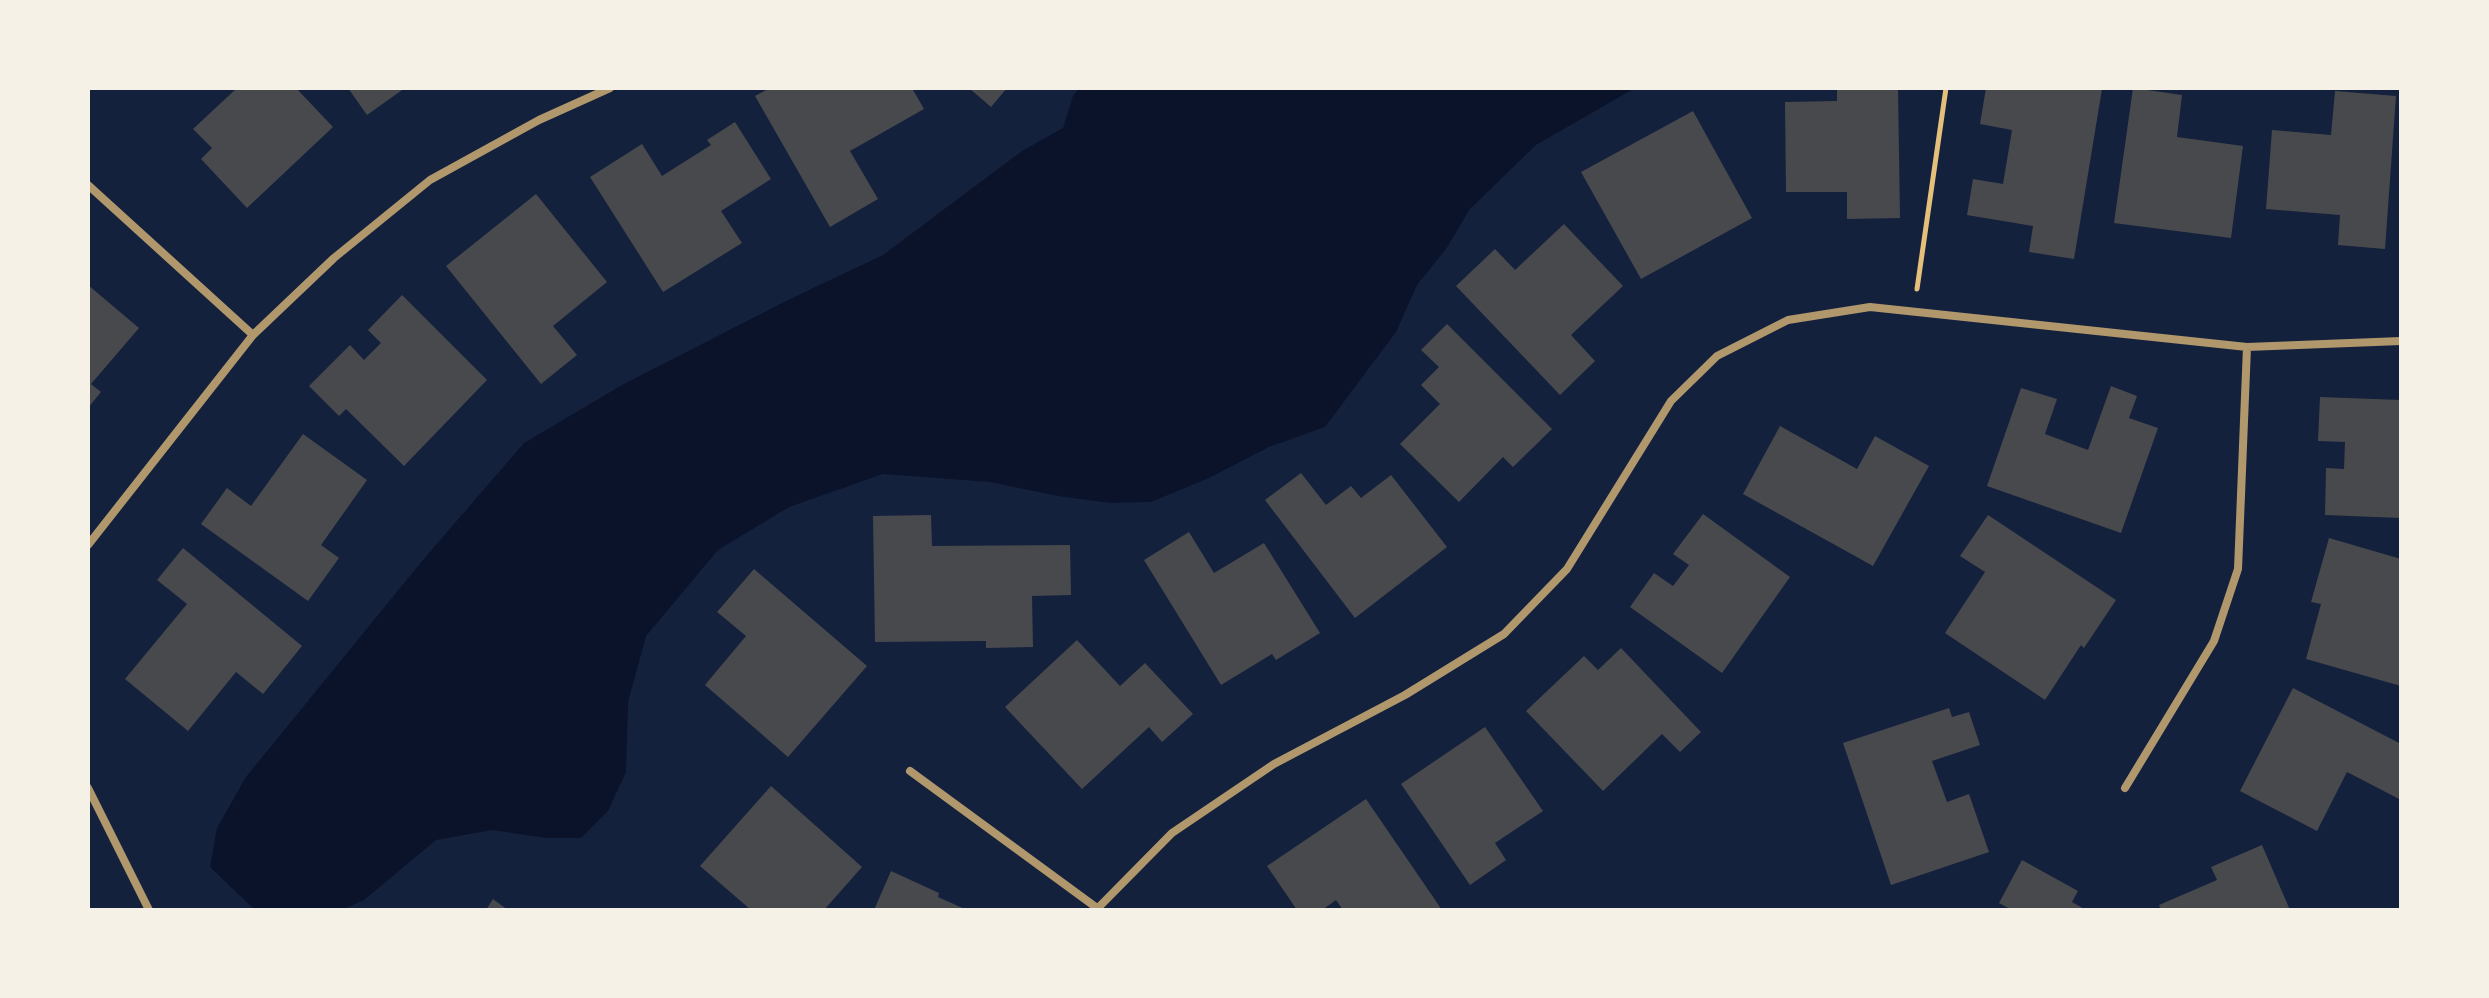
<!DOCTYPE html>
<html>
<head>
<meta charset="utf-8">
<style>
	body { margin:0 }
	#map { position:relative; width:2489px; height:998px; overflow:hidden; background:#14213d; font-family:Jost,sans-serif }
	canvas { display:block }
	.frame { position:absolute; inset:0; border:90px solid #f6f1e7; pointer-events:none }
</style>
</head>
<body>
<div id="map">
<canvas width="2489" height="998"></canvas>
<div class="frame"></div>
</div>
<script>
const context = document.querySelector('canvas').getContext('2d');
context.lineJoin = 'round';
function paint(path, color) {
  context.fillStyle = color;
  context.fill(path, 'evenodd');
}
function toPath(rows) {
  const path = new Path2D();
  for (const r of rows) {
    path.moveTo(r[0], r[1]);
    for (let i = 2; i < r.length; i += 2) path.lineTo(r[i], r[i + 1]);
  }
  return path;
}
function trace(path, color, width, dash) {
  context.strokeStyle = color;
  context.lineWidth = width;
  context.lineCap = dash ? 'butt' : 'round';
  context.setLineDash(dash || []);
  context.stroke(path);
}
const water = toPath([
	[1079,88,1635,88,1536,145,1470,209,1446,249,1417,285,1396,332,1325,427,1269,447,1209,478,1151,502,1110,503,1058,496,990,482,883,474,789,507,718,550,646,636,628,702,626,772,608,811,581,838,546,838,492,830,436,840,364,900,342,910,255,910,210,867,217,828,246,777,422,561,524,443,622,385,788,300,883,255,1022,151,1063,128,1073,96]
]);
const building = toPath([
	[237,88,296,88,333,127,247,208,201,159,212,148,193,129],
	[348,88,405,88,367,115],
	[770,88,912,88,924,109,850,151,878,199,830,227,755,96],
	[969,88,1007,88,991,107],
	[1837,88,1898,88,1900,218,1847,219,1847,192,1786,192,1785,102,1837,101],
	[1986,88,2102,89,2074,259,2029,252,2033,226,1967,215,1973,179,2003,184,2012,130,1980,124],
	[2133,88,2182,95,2177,137,2243,146,2231,238,2114,223],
	[2335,91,2396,96,2385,249,2338,245,2340,215,2266,209,2272,130,2331,135],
	[1693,111,1752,218,1641,279,1581,172],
	[735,122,771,179,721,211,742,243,663,292,590,177,642,144,662,176,711,145,707,140],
	[536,194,607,282,553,326,577,355,541,384,446,266],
	[1564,224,1623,286,1571,335,1595,361,1560,395,1456,286,1495,249,1515,270],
	[88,285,139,328,91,384,101,392,88,408],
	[402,295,487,380,404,466,346,409,339,416,309,386,350,345,364,360,381,343,368,330],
	[1447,324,1552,429,1513,467,1503,457,1459,502,1400,444,1440,404,1421,385,1439,367,1421,350],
	[2111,386,2137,396,2129,418,2158,428,2121,533,1987,486,2021,388,2057,399,2045,434,2088,450],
	[2320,397,2401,400,2401,518,2325,515,2326,468,2344,469,2345,442,2318,441],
	[1780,426,1857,469,1875,436,1929,466,1873,566,1743,494],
	[303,434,367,480,321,545,339,558,308,601,201,524,227,488,251,506],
	[1301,473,1326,505,1351,486,1361,498,1391,475,1447,547,1355,618,1265,500],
	[1703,514,1790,577,1722,673,1630,607,1654,573,1673,586,1689,565,1673,554],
	[931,515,932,546,1070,545,1071,595,1032,596,1033,647,986,648,986,641,875,642,873,516],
	[1988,515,2116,600,2084,648,2081,645,2045,700,1945,633,1985,572,1960,556],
	[1189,532,1214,573,1264,543,1320,633,1276,660,1272,654,1221,685,1144,560],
	[2329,538,2401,559,2401,686,2306,659,2321,604,2311,602],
	[183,548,302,646,263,694,236,672,188,731,125,679,187,604,157,580],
	[754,569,867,666,788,757,705,685,746,636,717,612],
	[1077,640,1120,686,1145,663,1193,714,1162,742,1149,727,1082,789,1005,707],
	[1621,648,1701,732,1680,752,1662,734,1603,791,1526,711,1584,656,1598,670],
	[2293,688,2401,744,2401,800,2347,772,2317,831,2240,791],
	[1949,708,1952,717,1969,712,1980,745,1932,761,1947,802,1969,794,1989,852,1891,885,1843,743],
	[1485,727,1543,811,1495,843,1506,860,1470,885,1401,784],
	[771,786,862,867,824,910,751,910,700,866],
	[1366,799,1442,910,1343,910,1336,900,1322,910,1297,910,1267,866],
	[2262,845,2290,910,2161,910,2159,905,2217,880,2211,867],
	[2022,860,2078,891,2072,902,2086,910,2012,910,1999,903],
	[891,871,939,893,938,897,967,910,874,910],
	[493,899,508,910,486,910]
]);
const path = toPath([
	[1917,289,1946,88]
]);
const minor = toPath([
	[88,185,253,335],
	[88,545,253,335,334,258,430,180,539,120,610,88],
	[910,771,1097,908],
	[88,788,149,910],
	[2125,788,2214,641,2238,569,2247,347],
	[1096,910,1172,833,1274,764,1405,695,1504,634,1567,569,1671,401,1717,356,1788,320,1870,307,2247,347,2401,341]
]);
paint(water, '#0b132b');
paint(building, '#48494c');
trace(path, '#e5c07b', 5);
trace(minor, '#b1986c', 8);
</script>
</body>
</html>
